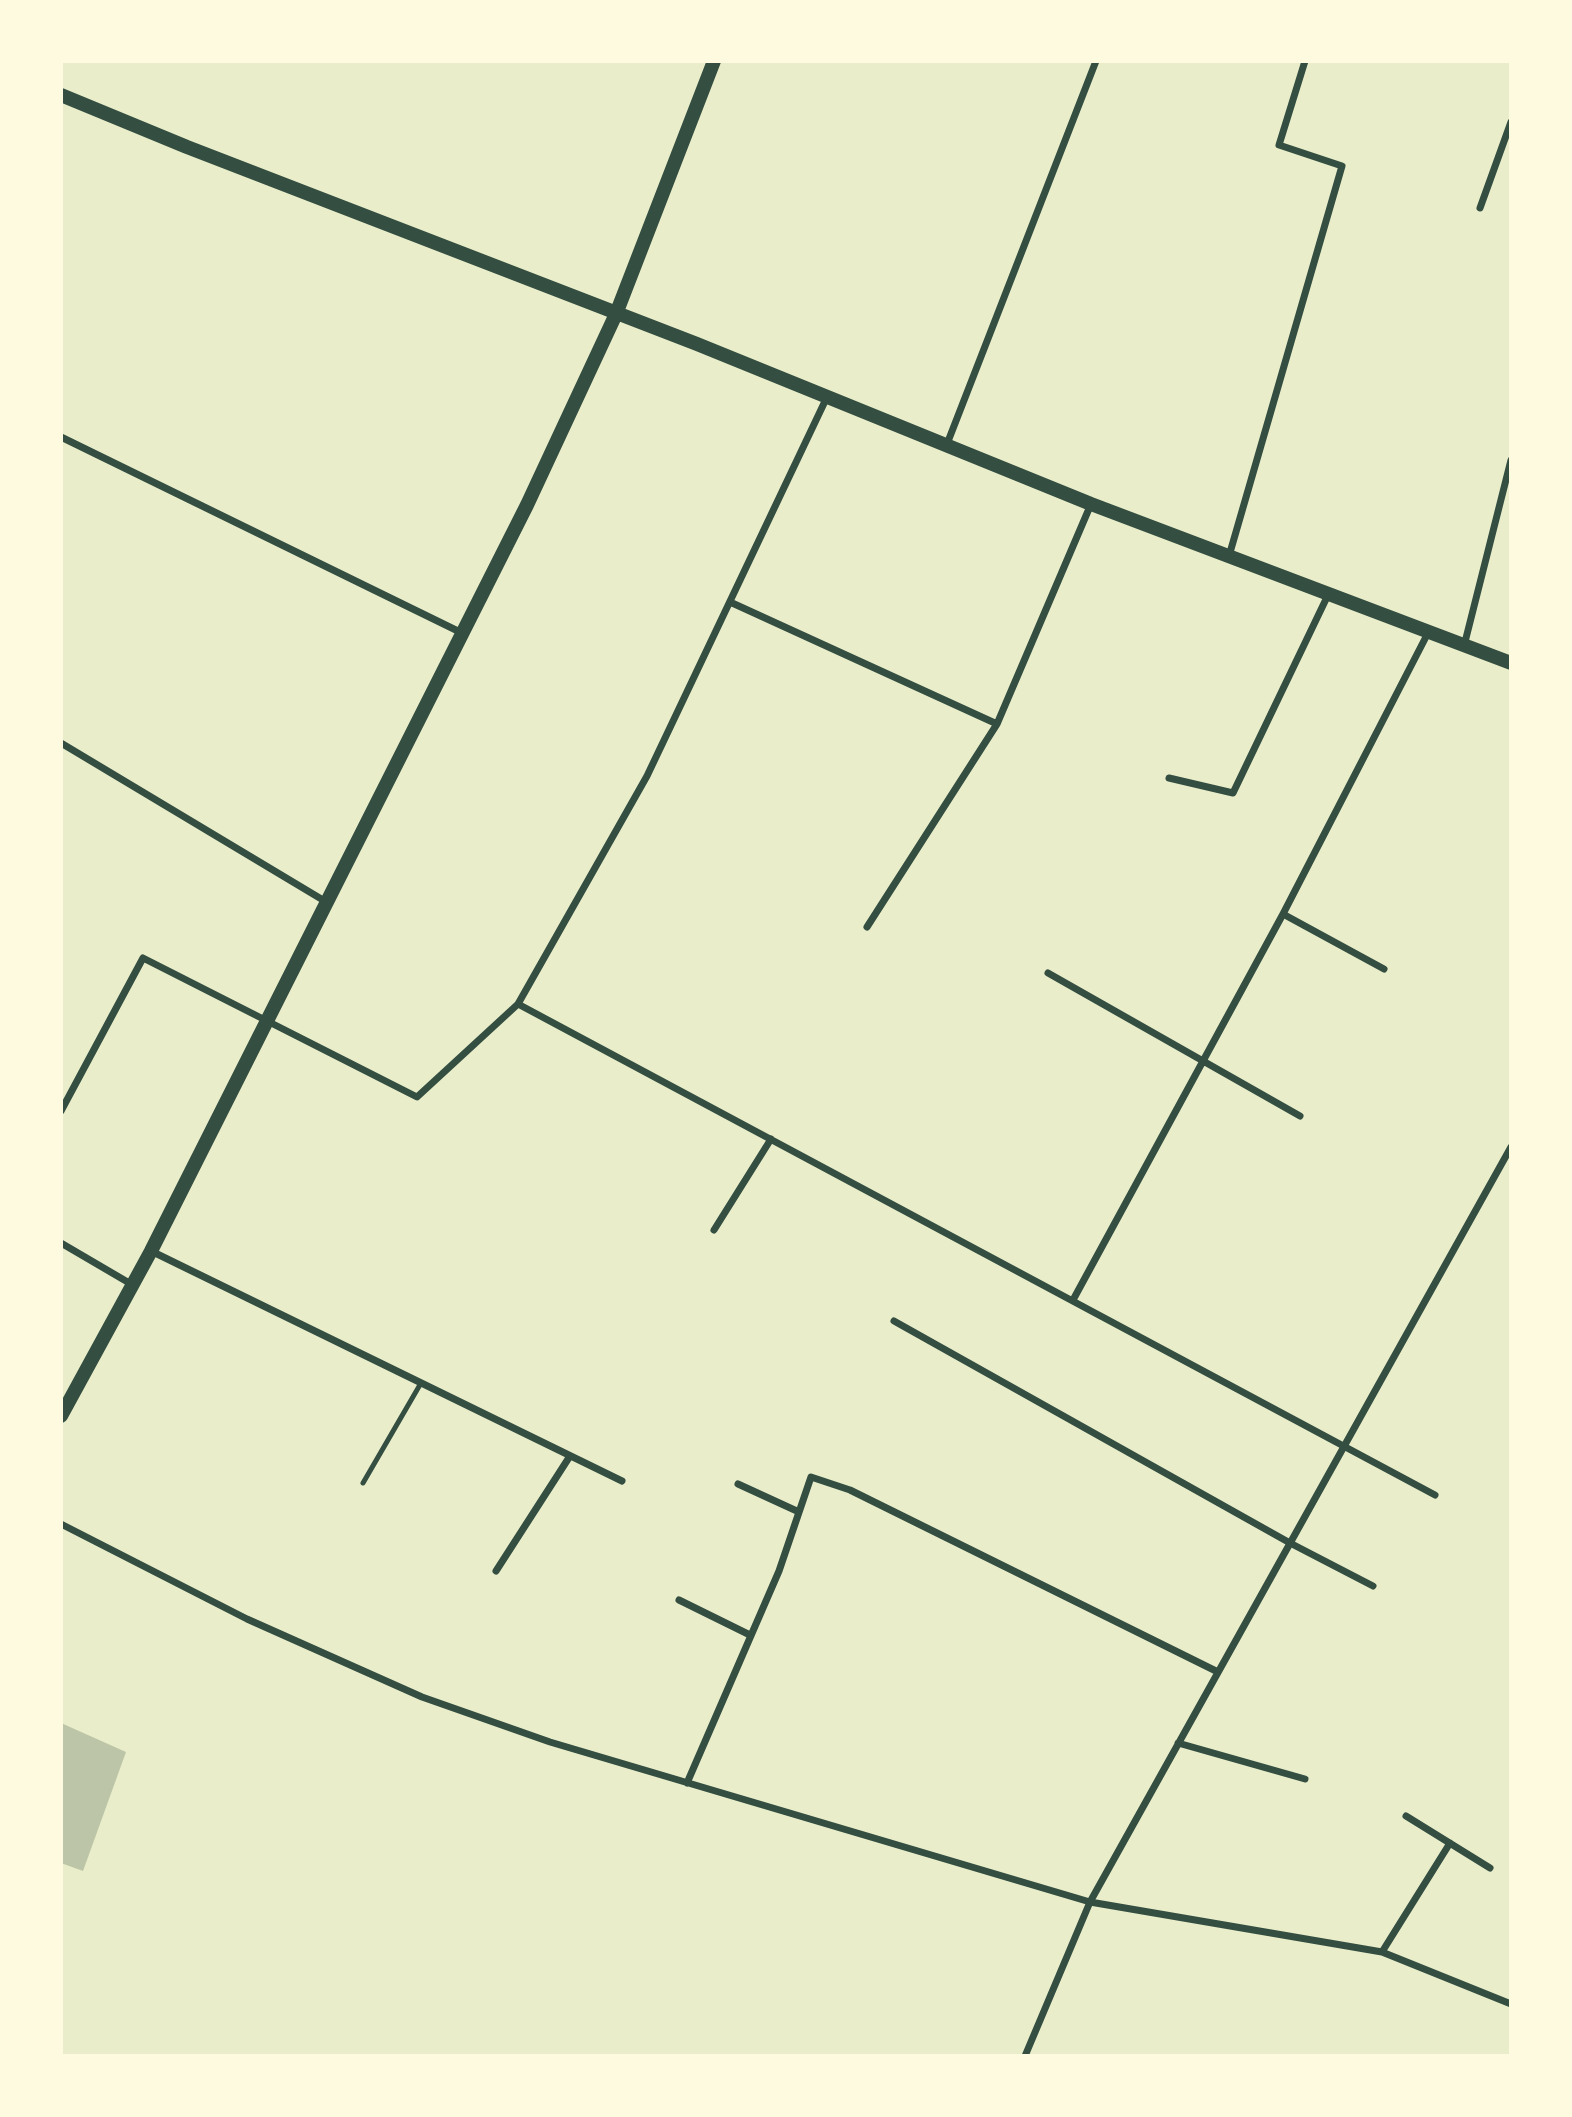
<!DOCTYPE html>
<html>
<head>
<meta charset="utf-8">
<style>
	body { margin:0 }
	#map { position:relative; width:1572px; height:2117px; overflow:hidden; background:#e9edc9; font-family:"Exo 2",sans-serif }
	canvas { display:block }
	.frame { position:absolute; inset:0; border:63px solid #fefae0; pointer-events:none }
</style>
</head>
<body>
<div id="map">
<canvas width="1572" height="2117"></canvas>
<div class="frame"></div>
</div>
<script>
const context = document.querySelector('canvas').getContext('2d');
context.lineJoin = 'round';
function paint(path, color) {
  context.fillStyle = color;
  context.fill(path, 'evenodd');
}
function toPath(rows) {
  const path = new Path2D();
  for (const r of rows) {
    path.moveTo(r[0], r[1]);
    for (let i = 2; i < r.length; i += 2) path.lineTo(r[i], r[i + 1]);
  }
  return path;
}
function trace(path, color, width, dash) {
  context.strokeStyle = color;
  context.lineWidth = width;
  context.lineCap = dash ? 'butt' : 'round';
  context.setLineDash(dash || []);
  context.stroke(path);
}
const building = toPath([
	[61,1723,126,1752,83,1871,61,1863]
]);
const service = toPath([
	[363,1483,421,1383]
]);
const minor = toPath([
	[1480,208,1511,122],
	[61,437,462,633],
	[947,444,1096,61],
	[1229,556,1342,166,1279,145,1305,61],
	[730,602,997,724],
	[1464,646,1511,460],
	[61,743,328,903],
	[1169,778,1233,793,1328,595],
	[1283,914,1384,969],
	[867,927,997,724,1091,504],
	[1048,973,1300,1116],
	[518,1004,1435,1495],
	[61,1111,143,958,417,1097,518,1004,647,776,827,397],
	[714,1230,771,1139],
	[61,1243,131,1284],
	[151,1251,622,1481],
	[1073,1300,1283,914,1429,631],
	[894,1321,1290,1543,1373,1586],
	[738,1484,799,1512],
	[61,1524,247,1619,422,1697,550,1742,1090,1902,1382,1952,1511,2004],
	[496,1571,570,1456],
	[679,1600,750,1635],
	[1178,1743,1305,1779],
	[687,1783,779,1571,811,1477,850,1490,1218,1672],
	[1406,1816,1490,1868],
	[1382,1952,1450,1843],
	[1025,2056,1090,1902,1511,1147]
]);
const secondary = toPath([
	[61,95,187,147,697,344,1091,504,1511,663],
	[61,1416,151,1251,527,505,616,314,714,61]
]);
paint(building, '#bcc5a7');
trace(service, '#344e41', 5);
trace(minor, '#344e41', 7);
trace(secondary, '#344e41', 14);
</script>
</body>
</html>
